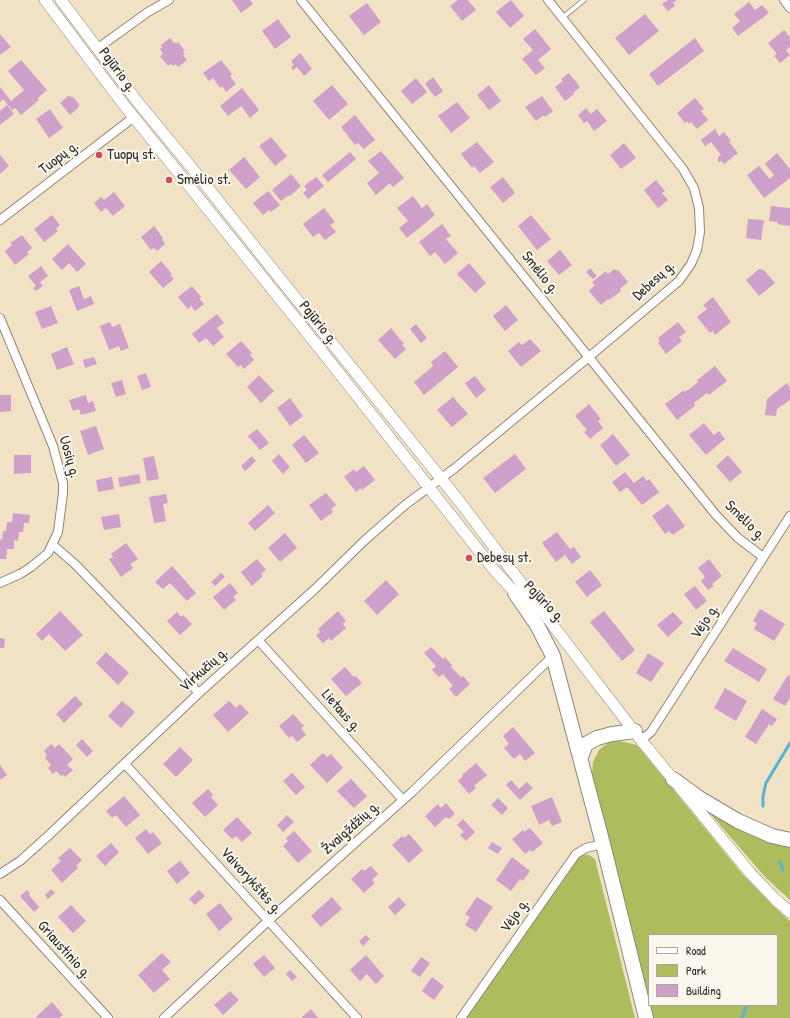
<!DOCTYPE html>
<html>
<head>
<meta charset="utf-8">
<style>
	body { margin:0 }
	#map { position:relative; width:790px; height:1018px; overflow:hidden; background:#f2e2c5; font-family:"Patrick Hand",sans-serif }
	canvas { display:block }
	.legend { position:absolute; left:648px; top:934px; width:130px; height:72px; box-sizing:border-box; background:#fbf7ec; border:1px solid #a8a59f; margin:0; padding:5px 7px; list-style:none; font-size:12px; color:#2b2b2b }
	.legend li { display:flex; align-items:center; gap:8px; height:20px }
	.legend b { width:20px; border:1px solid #a8a59f }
</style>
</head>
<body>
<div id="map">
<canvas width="790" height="1018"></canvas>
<ul class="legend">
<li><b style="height:5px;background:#fff"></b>Road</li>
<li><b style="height:11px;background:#afbc5e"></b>Park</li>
<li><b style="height:11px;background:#cfa0c9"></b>Building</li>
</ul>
</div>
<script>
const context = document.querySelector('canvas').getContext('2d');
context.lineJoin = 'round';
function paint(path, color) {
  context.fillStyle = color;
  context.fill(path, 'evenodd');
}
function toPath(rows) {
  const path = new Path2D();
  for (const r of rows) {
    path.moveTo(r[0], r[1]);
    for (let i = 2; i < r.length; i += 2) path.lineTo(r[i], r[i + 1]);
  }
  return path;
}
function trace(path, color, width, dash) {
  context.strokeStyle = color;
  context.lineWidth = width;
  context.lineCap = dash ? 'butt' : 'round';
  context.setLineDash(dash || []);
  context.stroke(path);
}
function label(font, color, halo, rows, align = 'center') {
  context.font = font + ' "Patrick Hand",sans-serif';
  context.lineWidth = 4;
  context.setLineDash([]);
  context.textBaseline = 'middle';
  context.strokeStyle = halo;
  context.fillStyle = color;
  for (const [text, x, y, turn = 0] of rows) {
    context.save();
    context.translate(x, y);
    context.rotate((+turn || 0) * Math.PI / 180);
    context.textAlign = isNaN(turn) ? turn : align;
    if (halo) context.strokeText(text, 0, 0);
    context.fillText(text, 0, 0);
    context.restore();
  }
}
const green = toPath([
	[619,741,637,745,743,875,772,905,790,921,790,1018,653,1018,650,1005,777,1005,777,935,649,935,649,1001,592,774,593,762,599,750,608,743],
	[708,811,790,846,790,900,766,878],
	[581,855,589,855,595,859,635,1018,465,1018,574,862]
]);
const stream = toPath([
	[763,806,763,796,766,783,790,743],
	[780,862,783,870],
	[742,1018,747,1005]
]);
const building = toPath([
	[232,0,250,0,253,4,241,13],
	[458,0,468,0,476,10,462,21,450,6],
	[511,0,524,16,510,28,496,12],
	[668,0,677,0,673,3,675,6,668,11,662,4],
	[749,2,755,10,762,5,769,13,738,36,732,28,740,21,734,14],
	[367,3,381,22,364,35,349,16],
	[645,14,659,31,629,55,615,38],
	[278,19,291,37,275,49,262,31],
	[535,29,551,49,538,60,545,68,536,75,522,59,533,50,523,39],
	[784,30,790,37,790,47,786,50,790,55,780,63,774,56,777,54,768,43],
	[0,34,11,47,0,55],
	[170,38,174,43,175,42,176,44,178,42,184,50,183,51,185,54,183,55,187,60,178,67,176,64,173,66,171,64,168,66,160,56,163,54,160,49,162,47,161,45],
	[695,38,704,51,658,86,649,74],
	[300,53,312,69,304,76,297,67,293,70,291,67,294,65,291,61],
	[21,60,47,90,38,98,39,100,21,115,15,108,12,110,3,99,0,102,0,87,11,101,24,90,8,71],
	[221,60,232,74,230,76,236,84,226,92,222,86,220,88,213,78,209,81,203,73],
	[569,73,580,87,573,93,574,94,565,101,555,87,563,81,561,79],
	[433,77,443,91,435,97,425,84],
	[416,78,427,92,412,104,401,91],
	[332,85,348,104,329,120,313,101],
	[489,85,501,101,489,110,477,95],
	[242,88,259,110,250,118,241,106,228,116,220,106],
	[68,96,73,97,79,104,78,108,70,115,60,103],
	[542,96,553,111,545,117,544,115,536,121,525,107],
	[695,98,704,109,701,111,708,120,697,129,691,122,689,124,687,121,685,123,677,113],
	[457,102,470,118,451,133,438,116],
	[7,105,14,114,0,125,0,111],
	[586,108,591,114,597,109,607,121,594,131,587,121,584,123,578,115],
	[50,109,63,128,49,138,36,119],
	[355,115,375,140,364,149,358,143,355,145,341,127],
	[715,129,719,136,724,132,731,141,729,142,738,153,724,164,722,161,718,162,718,157,721,155,711,142,705,146,701,140],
	[271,137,287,156,275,166,259,146],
	[477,142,494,162,480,173,474,166,472,168,461,154],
	[624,143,636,158,621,169,610,155],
	[381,151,404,178,393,187,390,183,376,195,367,183,379,173,368,161],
	[350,152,356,159,328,182,322,175],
	[777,153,790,169,790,178,764,198,747,175,759,166,770,179,774,175,765,164],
	[0,155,9,166,0,174],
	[244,157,260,177,246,189,229,170],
	[291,174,301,186,290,196,289,195,281,201,272,190],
	[316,177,324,186,308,199,303,193,307,190,304,186],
	[503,177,515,193,503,203,490,187],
	[656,180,665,191,662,193,668,200,658,208,644,190],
	[268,191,280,205,271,212,269,210,263,215,253,203],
	[114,192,125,206,113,216,106,208,101,212,94,203,101,197,104,200],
	[413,196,422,208,427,204,435,215,407,238,399,228,408,221,397,208],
	[771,206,790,208,790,226,777,224,778,222,769,221],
	[324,208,335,222,330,225,336,232,325,240,319,233,313,237,303,224],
	[52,215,60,225,56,229,58,231,44,242,34,229],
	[531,215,551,239,537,250,518,226],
	[748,219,764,220,761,240,746,238],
	[442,224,451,236,446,239,458,253,445,264,435,252,430,256,419,242],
	[154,226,163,238,162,239,165,244,157,251,154,248,151,250,141,237],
	[22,235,32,248,27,252,29,254,15,265,5,251,12,245,10,243],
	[68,244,86,264,77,272,69,263,62,270,52,259],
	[560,250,572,265,559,275,547,261],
	[161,261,172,274,170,275,174,279,163,288,149,272],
	[469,263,486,283,475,293,457,274],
	[41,266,48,276,40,282,43,286,36,291,33,288,36,286,28,276],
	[590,268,597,276,593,279,586,272],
	[614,269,617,271,618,270,628,282,620,289,621,291,609,300,608,299,601,305,589,291,595,285,592,282,606,271,608,274],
	[759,269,764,270,775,283,759,296,746,280],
	[79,286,84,299,91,296,94,304,77,311,69,290],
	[192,286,201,297,199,298,204,304,195,311,191,306,188,309,178,297],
	[713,297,731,322,715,335,713,331,710,333,697,317,707,309,703,305],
	[506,305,518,320,505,331,493,316],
	[51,306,58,323,42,329,35,312],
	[217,314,224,323,217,328,224,337,213,346,206,338,199,343,192,334],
	[110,322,112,327,120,324,129,348,121,351,119,346,109,350,100,326],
	[678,322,686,332,679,337,682,341,666,354,658,343,660,341,658,338],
	[416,324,427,338,421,343,410,329],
	[391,328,404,344,402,345,406,349,395,359,378,340],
	[530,339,541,351,521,367,508,351,519,342,522,345],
	[241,341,252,353,250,355,254,360,244,369,241,365,238,367,226,354],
	[67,347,74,364,57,370,51,354],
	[445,351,458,367,424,395,414,382,433,366,431,362],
	[94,357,97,364,85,368,83,360],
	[715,366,727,381,709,395,707,393,694,403,695,406,677,420,665,404,684,390,685,392,692,387,698,382,697,380],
	[146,373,151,387,142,390,137,376],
	[259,375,274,391,261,403,247,387],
	[475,376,486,390,476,398,465,383],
	[122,380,126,394,116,397,111,383],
	[787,383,790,388,790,400,777,409,776,416,765,415,767,399],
	[0,395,11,395,11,411,0,412],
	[86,395,88,403,93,401,96,411,81,415,79,409,73,411,69,400],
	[453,397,468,414,452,427,437,410],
	[290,398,303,416,290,426,277,408],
	[589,404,601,419,598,421,603,428,590,439,584,432,587,430,575,416],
	[704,423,714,435,719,431,725,439,706,455,689,435],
	[96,426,104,449,88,455,80,431],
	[257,429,269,443,260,450,248,436],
	[613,434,630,455,616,466,600,445],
	[304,435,319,453,306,463,292,445],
	[279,454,290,467,283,474,272,461],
	[515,454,526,469,495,493,483,478],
	[14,455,31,455,31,473,14,474],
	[728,455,742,472,730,482,716,466],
	[154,456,159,479,147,481,143,458],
	[252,456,256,461,245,471,241,466],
	[364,466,375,480,362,490,361,488,356,492,344,477,354,469,356,472],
	[625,472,634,483,643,476,647,481,649,479,659,492,642,505,627,487,620,492,612,482],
	[139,474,141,483,120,487,118,478],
	[112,477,114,489,98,492,96,480],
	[326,493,336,505,331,509,333,512,321,521,309,505],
	[166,494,168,503,163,504,166,521,154,523,149,497],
	[668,504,685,526,673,535,669,531,665,534,652,516],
	[268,505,275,513,255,531,248,523],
	[13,513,30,515,29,523,24,523,23,532,19,532,18,541,14,540,14,549,7,549,6,559,0,559,0,539,2,540,3,531,6,531,7,522,12,522],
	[119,514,121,527,104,530,101,517],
	[557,532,570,549,574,547,581,557,572,564,565,555,556,562,542,543],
	[285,533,297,548,280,562,268,548],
	[126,543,138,559,130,564,133,568,121,577,109,559,113,557,111,554],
	[257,559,266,570,261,574,263,576,252,586,241,572],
	[709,559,722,576,712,584,714,586,708,590,701,581,705,577,698,568],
	[172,566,196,593,187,601,170,583,163,589,155,582],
	[590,570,602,585,587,597,575,582],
	[221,573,225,577,215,586,211,582],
	[386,580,399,594,377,615,364,601],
	[230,583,238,593,233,597,236,600,224,610,213,597],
	[695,586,707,601,696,610,684,594],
	[760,609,785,624,774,641,754,629,757,623,753,621],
	[60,611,83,635,65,651,49,634,42,641,36,634],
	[338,611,346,621,343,624,346,628,331,641,329,638,323,643,316,635,320,632,318,629],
	[604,611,635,650,622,661,590,622],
	[177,612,181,617,183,615,192,624,180,635,167,621],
	[673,612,683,623,668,637,657,625],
	[0,638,5,639,4,648,0,648],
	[431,647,443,659,445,657,452,665,451,667,461,677,463,676,470,684,456,697,449,689,453,686,443,674,439,677,432,670,436,666,424,653],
	[733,648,767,669,759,682,724,661],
	[106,652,129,673,118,685,96,663],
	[648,653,664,663,651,682,636,673],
	[345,667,354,677,356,676,362,683,346,696,331,679],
	[788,675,790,676,790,698,785,706,773,699],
	[725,688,747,701,736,721,714,708],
	[75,696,83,704,64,723,56,714],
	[122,701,135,712,121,728,108,716],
	[229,701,236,708,240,704,249,713,228,732,213,715],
	[762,709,777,719,772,726,769,724,756,744,745,737],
	[293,714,304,726,301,728,306,735,297,742,292,736,289,738,279,726],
	[513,727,535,753,525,761,520,754,514,759,504,748,509,744,503,736],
	[82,739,93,751,87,757,76,745],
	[51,744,55,748,59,744,73,759,67,765,73,770,65,777,63,775,61,776,56,771,53,774,48,768,51,765,45,758,47,755,44,751],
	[180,747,193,760,176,777,163,764],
	[323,753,327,757,331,754,343,768,327,783,310,765],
	[476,763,487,775,474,786,476,788,469,794,458,781,463,776,462,775],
	[0,765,7,775,0,780],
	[292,773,305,787,296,795,283,781],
	[351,779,367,796,354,808,337,791],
	[511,780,519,789,527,782,533,788,520,800,506,785],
	[208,789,213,795,211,797,218,805,205,817,192,803],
	[124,796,140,815,126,827,116,815,112,818,106,811],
	[552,797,562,822,552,826,549,820,539,825,531,806],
	[498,798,508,808,502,815,491,805],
	[446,803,455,814,449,819,446,817,435,827,425,816,438,804,441,808],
	[287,815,294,822,283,832,277,825],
	[237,817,252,833,242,842,236,836,232,839,223,830],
	[463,819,475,832,466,841,460,835,464,832,457,825],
	[530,828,543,843,532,852,530,850,525,854,512,839,523,830,524,832],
	[146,829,150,834,153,832,162,843,148,854,135,838],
	[294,831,312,851,298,863,283,846,288,841,286,838],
	[409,834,423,850,409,863,392,845,402,836,404,838],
	[492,842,502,848,498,854,488,848],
	[111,843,119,852,105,866,96,856],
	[70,848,82,860,76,866,78,868,62,883,51,870,61,861,58,858],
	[512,857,530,871,523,881,520,879,511,891,496,880],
	[180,861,190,873,177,884,167,871],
	[371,866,378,874,372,880,375,883,364,893,351,879,362,869,364,871],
	[51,889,55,893,48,899,45,895],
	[27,890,30,893,29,895,39,907,34,912,20,896],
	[199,890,205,896,195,905,189,899],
	[332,897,342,909,321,927,311,916],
	[399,897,406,905,395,915,388,907],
	[477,897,493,907,476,932,465,925,470,917,465,914],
	[220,903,233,919,219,931,206,914],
	[71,905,86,921,73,933,58,917],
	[366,935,370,939,363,946,359,941],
	[162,953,171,962,162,970,170,979,154,993,138,975],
	[264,955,275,968,264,977,253,964],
	[366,955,384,976,376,984,367,974,360,981,350,970],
	[421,957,430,963,420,977,411,971],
	[290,970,297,977,292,981,286,974],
	[432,977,444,986,434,1000,422,991],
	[230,991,239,1000,223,1015,214,1005],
	[52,1002,63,1015,59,1018,37,1018,36,1017],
	[311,1009,318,1018,302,1018,302,1017]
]);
const lane = toPath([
	[562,18,584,0]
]);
const street = toPath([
	[301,0,716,515,738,538,763,557],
	[784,0,790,8],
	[98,48,148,12,169,0],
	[0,220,134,117],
	[0,318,53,446,63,483,63,493,58,532,48,553,31,567,20,574,0,583],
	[53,545,76,565,199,693],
	[258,640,403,800],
	[641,740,651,732,790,516],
	[125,764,357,1018],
	[0,874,20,861,49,835,199,693,315,589,364,541,405,505,455,468,589,357,679,281,691,264,697,250,700,232,699,208,694,188,683,169,548,0],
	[0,900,108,1018],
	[164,1018,268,921,412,792,553,656],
	[461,1018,576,854,586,848,603,844]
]);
const secondary = toPath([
	[45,0,120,100,320,349,442,504,495,571,520,598],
	[61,0,136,100,201,179,278,276,460,502,577,657,641,740,751,874,775,899,790,912]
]);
const highway = toPath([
	[515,593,537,625,553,656,603,844,646,1018],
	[581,757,586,744,597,738,612,734,635,731],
	[673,779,699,798,738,821,772,836,790,840]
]);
const markers = [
	[99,155,4,"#d1495b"],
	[169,180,4,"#d1495b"],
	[469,558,4,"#d1495b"]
];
const streetNames = [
	["Pajūrio g.",117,70,53],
	["Tuopų g.",59,158,-37],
	["Smėlio g.",540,273,51],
	["Debesų g.",654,281,-43],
	["Pajūrio g.",318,323,51],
	["Uosių g.",69,457,74],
	["Smėlio g.",745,521,44],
	["Pajūrio g.",544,602,46],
	["Vėjo g.",705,622,-57],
	["Virkučių g.",204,670,-42],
	["Lietaus g.",341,711,48],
	["Žvaigždžių g.",351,828,-42],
	["Vaivorykštės g.",251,881,48],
	["Vėjo g.",515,916,-55],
	["Griaustinio g.",64,950,48]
];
const poiNames = [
	["Tuopų st.",107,155],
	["Smėlio st.",177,180],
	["Debesų st.",477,558]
];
paint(green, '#afbc5e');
trace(stream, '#55b4d3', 3);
paint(building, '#cfa0c9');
trace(lane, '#8e8678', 5.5);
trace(street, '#8e8678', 10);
trace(secondary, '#8e8678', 12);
trace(highway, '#8e8678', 16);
trace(lane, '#fff', 4);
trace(street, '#fff', 8);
trace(secondary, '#fff', 11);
trace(highway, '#fff', 14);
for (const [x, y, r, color] of markers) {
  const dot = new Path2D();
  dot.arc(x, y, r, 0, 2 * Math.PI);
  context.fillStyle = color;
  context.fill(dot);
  trace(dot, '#fbf7ec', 1.5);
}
label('15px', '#2b2b2b', '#fbf7ec', streetNames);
label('15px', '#2b2b2b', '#fbf7ec', poiNames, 'left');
</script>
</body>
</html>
